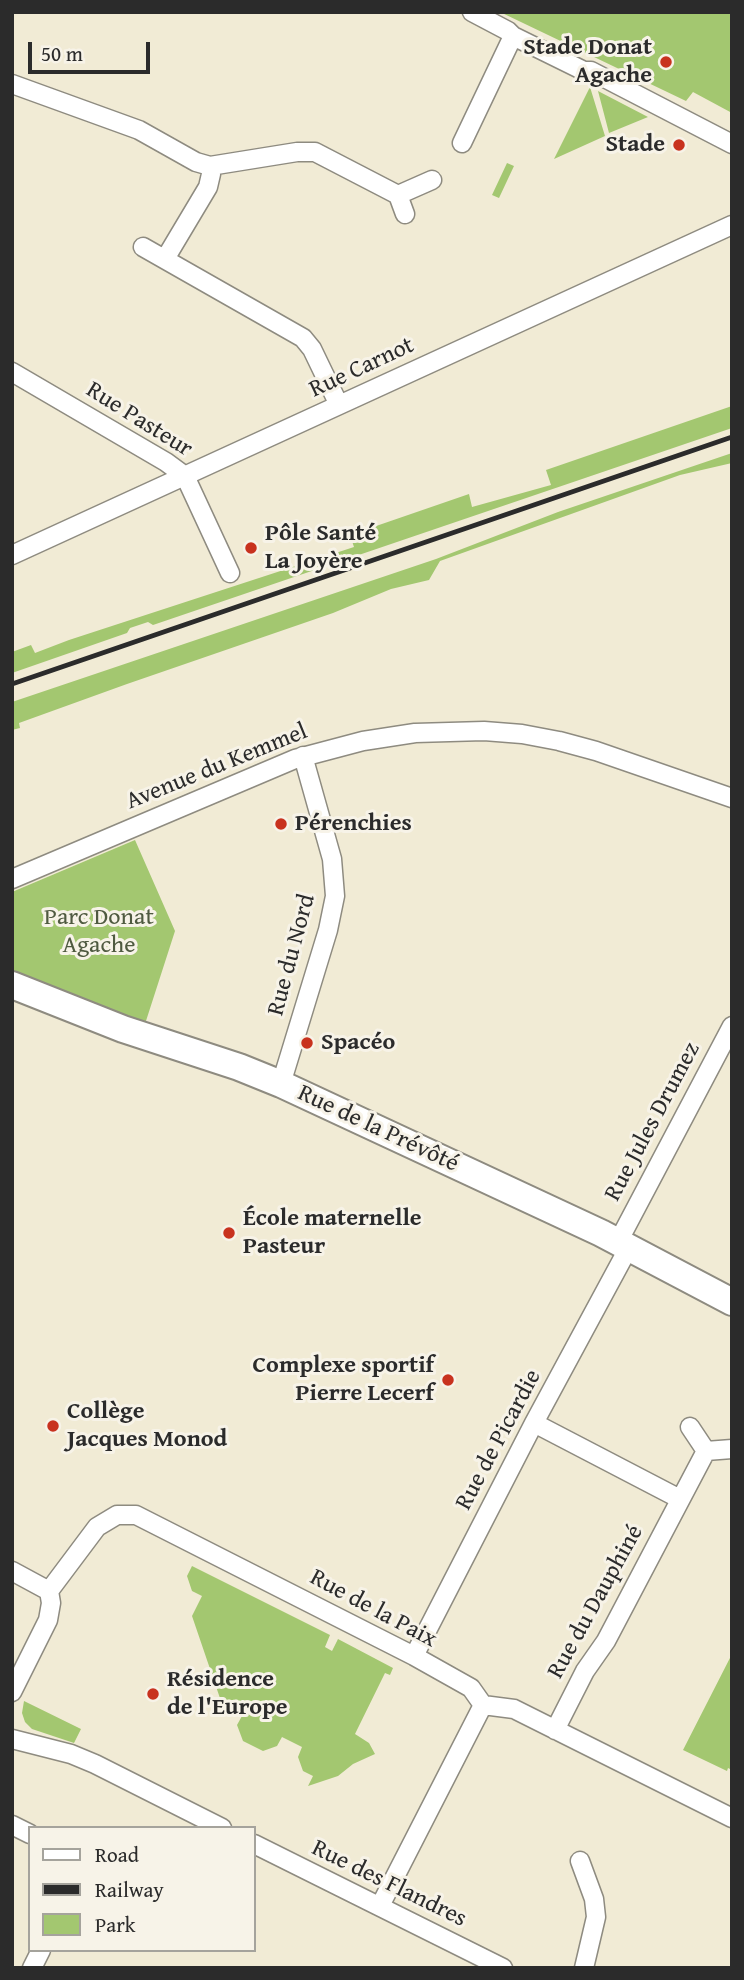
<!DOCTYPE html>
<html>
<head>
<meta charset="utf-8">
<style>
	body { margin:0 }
	#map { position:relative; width:744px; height:1980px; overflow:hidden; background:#f1ebd5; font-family:"Gentium Book Plus",serif }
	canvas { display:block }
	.frame { position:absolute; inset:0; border:14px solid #2b2b2b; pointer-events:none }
	.legend { position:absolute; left:28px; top:1826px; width:228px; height:126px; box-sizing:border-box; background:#f7f3e8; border:2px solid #a5a39c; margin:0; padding:9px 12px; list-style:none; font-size:21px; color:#2b2b2b }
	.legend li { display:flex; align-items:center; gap:14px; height:35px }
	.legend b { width:35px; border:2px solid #a5a39c }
	.scale { position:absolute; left:28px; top:42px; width:122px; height:32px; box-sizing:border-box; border:4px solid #2b2b2b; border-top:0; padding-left:9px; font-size:21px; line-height:24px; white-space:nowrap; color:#2b2b2b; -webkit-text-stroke:5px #f7f3e8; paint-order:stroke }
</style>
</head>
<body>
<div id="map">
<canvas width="744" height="1980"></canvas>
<div class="frame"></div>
<ul class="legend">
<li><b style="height:9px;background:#fff"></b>Road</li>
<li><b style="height:9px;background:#2b2b2b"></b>Railway</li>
<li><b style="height:19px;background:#a3c770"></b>Park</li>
</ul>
<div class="scale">50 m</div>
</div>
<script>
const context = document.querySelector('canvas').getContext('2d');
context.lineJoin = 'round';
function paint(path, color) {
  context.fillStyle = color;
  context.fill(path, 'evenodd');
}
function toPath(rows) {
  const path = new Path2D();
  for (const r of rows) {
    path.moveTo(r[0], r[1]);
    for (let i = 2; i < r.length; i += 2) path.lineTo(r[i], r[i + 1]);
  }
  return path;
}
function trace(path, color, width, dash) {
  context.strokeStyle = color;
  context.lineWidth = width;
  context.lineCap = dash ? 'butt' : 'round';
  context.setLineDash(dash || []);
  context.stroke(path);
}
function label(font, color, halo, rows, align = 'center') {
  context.font = font + ' "Gentium Book Plus",serif';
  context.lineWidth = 6;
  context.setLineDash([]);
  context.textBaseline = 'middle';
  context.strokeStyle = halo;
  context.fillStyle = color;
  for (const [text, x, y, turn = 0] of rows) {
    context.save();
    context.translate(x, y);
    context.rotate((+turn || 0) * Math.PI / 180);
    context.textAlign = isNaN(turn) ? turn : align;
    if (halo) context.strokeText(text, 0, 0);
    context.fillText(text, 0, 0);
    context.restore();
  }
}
const green = toPath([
	[500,12,732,12,732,113,693,92,686,101],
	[590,87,605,136,554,159],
	[598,91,648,117,609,133],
	[507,163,514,166,499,198,492,195],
	[732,406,732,428,153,625,148,622,130,628,127,633,12,673,12,652,31,645,35,653,69,640,354,547,350,535,469,494,472,507,551,485,546,470],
	[732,453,732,463,680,475,440,561,429,580,391,589,333,613,127,684,19,723,20,728,12,730,12,702,436,559,558,512],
	[135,840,175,931,145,1024,12,972,12,892],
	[192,1566,330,1635,325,1647,332,1651,338,1639,393,1668,390,1675,385,1673,355,1734,369,1743,375,1754,353,1764,338,1776,308,1786,313,1776,303,1771,298,1757,302,1747,282,1737,277,1746,263,1751,243,1741,237,1725,242,1716,223,1707,192,1616,202,1596,192,1591,187,1576],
	[732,1654,732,1770,728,1768,727,1771,683,1750],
	[24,1701,81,1729,74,1743,32,1729,25,1722,22,1713]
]);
const street = toPath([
	[472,12,508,31,513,36,584,71,591,71,732,144],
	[12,84,139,130,196,162,210,166,297,152,315,152,398,195],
	[462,143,513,36],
	[405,214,398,195,432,180],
	[143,247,303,338,312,349,339,405],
	[165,259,208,187,211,174,210,166],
	[12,372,166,462,185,476,230,573],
	[12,555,732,225],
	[12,879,295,759,363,741,415,733,484,731,522,734,559,741,596,751,732,798],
	[281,1084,328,930,335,896,332,859,303,756],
	[618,1242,732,1026],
	[534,1423,680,1499],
	[690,1427,706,1451,732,1449],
	[12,1571,49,1591],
	[49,1591,97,1527,117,1515,136,1515,414,1656,471,1688,483,1705],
	[414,1656,534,1423,629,1247],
	[12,1692,48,1620,51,1603,49,1591],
	[483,1705,514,1709,732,1818],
	[555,1730,585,1671,606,1641,706,1451],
	[12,1739,71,1754,95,1764,222,1828],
	[12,1825,30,1834],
	[254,1844,503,1968],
	[580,1861,594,1899,596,1917,584,1968],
	[380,1906,483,1705],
	[32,1968,41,1950]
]);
const secondary = toPath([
	[12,985,123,1029,239,1067,281,1084,601,1233,732,1302]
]);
const rail = toPath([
	[12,684,732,437]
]);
const markers = [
	[666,62,7,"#c8321e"],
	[679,145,7,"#c8321e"],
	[251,548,7,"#c8321e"],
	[281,824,7,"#c8321e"],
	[307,1043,7,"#c8321e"],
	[229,1233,7,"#c8321e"],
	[448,1380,7,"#c8321e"],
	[53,1426,7,"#c8321e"],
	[153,1694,7,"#c8321e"]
];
const poiNames = [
	["Stade Donat",652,48,"right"],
	["Agache",652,76,"right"],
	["Stade",665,145,"right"],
	["Pôle Santé",265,534],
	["La Joyère",265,562],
	["Pérenchies",295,824],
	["Spacéo",321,1043],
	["École maternelle",243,1219],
	["Pasteur",243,1247],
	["Complexe sportif",434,1366,"right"],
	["Pierre Lecerf",434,1394,"right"],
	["Collège",67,1412],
	["Jacques Monod",67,1440],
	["Résidence",167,1680],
	["de l'Europe",167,1708]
];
const streetNames = [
	["Rue Carnot",362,368,-25],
	["Rue Pasteur",139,420,32],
	["Avenue du Kemmel",217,767,-22],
	["Rue du Nord",292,955,-75],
	["Rue Jules Drumez",653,1122,-62],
	["Rue de la Prévôté",378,1129,25],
	["Rue de Picardie",499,1440,-62],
	["Rue du Dauphiné",596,1602,-61],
	["Rue de la Paix",373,1609,28],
	["Rue des Flandres",389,1884,26]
];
const parkNames = [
	["Parc Donat",99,918],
	["Agache",99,946]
];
paint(green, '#a3c770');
trace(street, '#8e8b80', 21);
trace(secondary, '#8e8b80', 30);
trace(street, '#fff', 18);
trace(secondary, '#fff', 26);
trace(rail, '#2b2b2b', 5);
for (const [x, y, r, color] of markers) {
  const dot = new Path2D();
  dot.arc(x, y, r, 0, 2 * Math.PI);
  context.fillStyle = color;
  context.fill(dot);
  trace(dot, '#f7f3e8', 2.5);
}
label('bold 24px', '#2b2b2b', '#f7f3e8', poiNames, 'left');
label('24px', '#2b2b2b', '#f7f3e8', streetNames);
label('24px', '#4f5a40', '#f7f3e8', parkNames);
</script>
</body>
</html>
